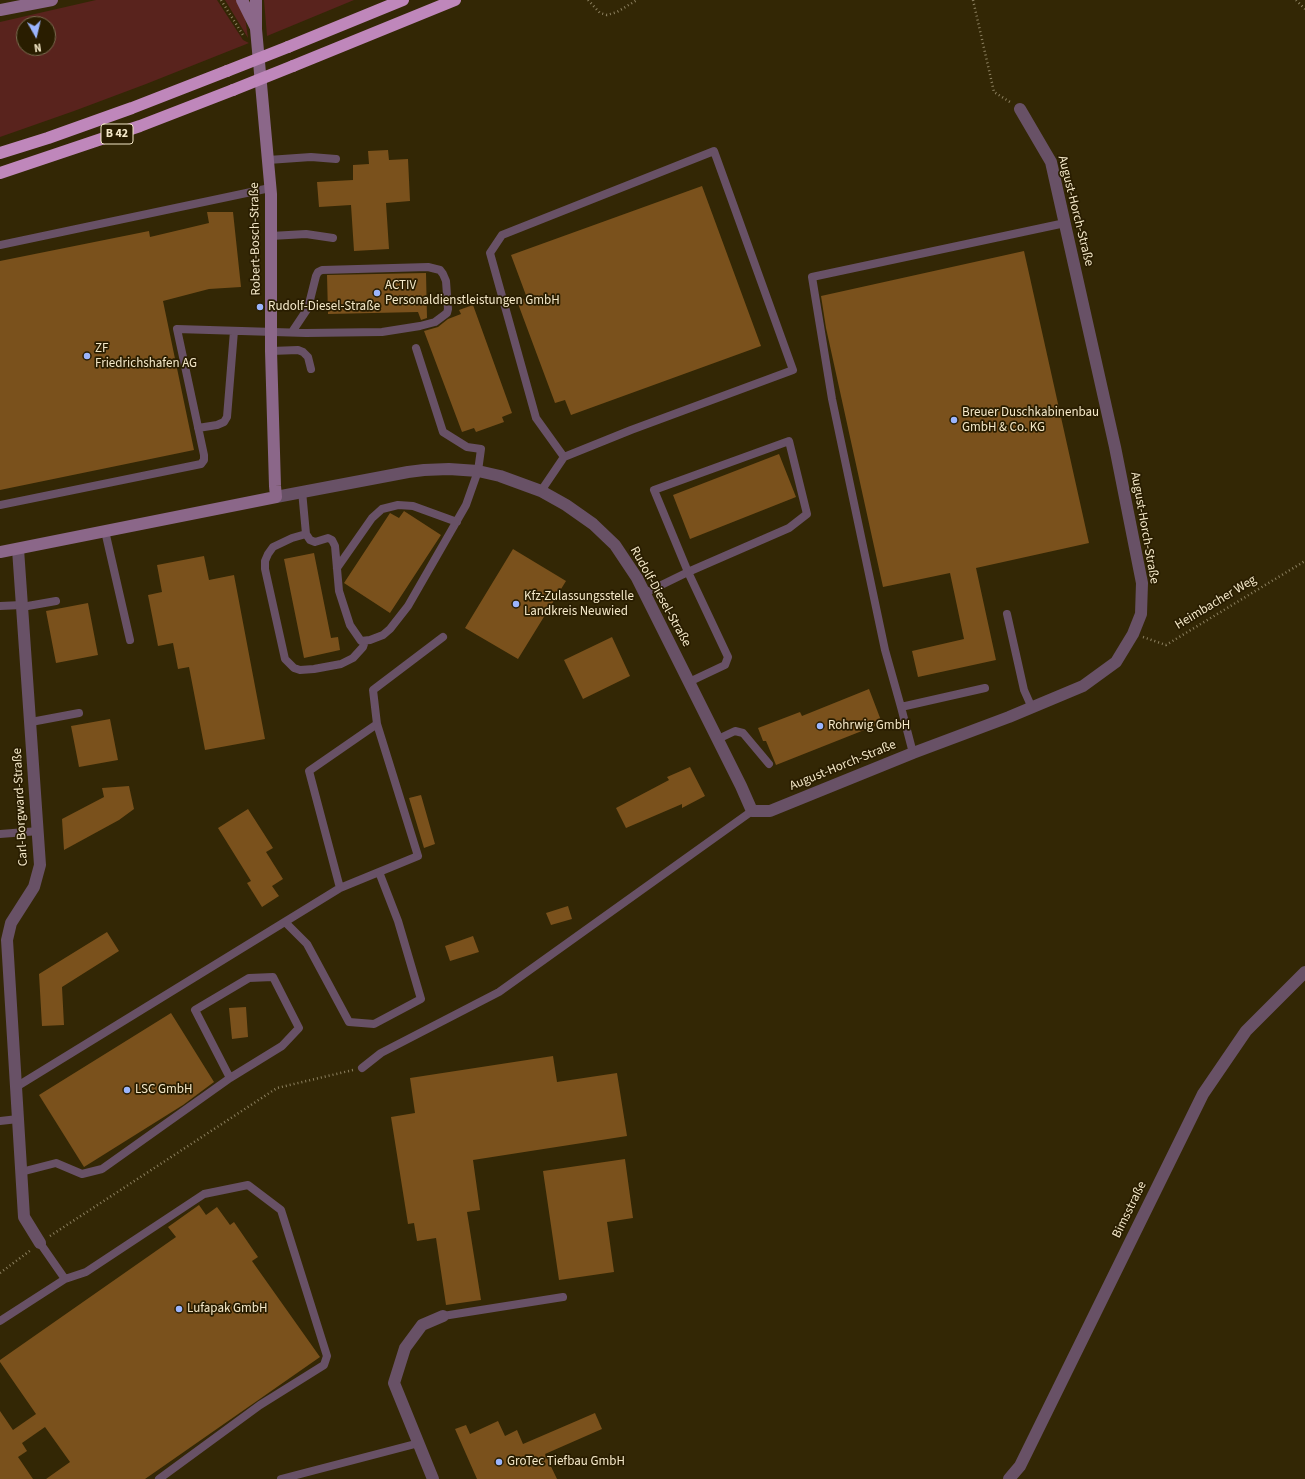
<!DOCTYPE html>
<html>
<head>
<meta charset="utf-8">
<style>
	body { margin:0 }
	#map { position:relative; width:1305px; height:1479px; overflow:hidden; background:#332705; font-family:"Source Sans 3",sans-serif }
	canvas { display:block }
	.north { position:absolute; left:16px; top:16px; width:40px; height:40px; box-sizing:border-box; background:#291d00; border:1px solid #7a6e50; border-radius:50%; rotate:172deg; font-size:11px; font-weight:700; line-height:16px; text-align:center; color:#f4e8c8 }
	.north::after { content:''; display:block; margin:auto; width:14px; height:18px; background:#9bb5fd; clip-path:polygon(50% 0,100% 100%,50% 72%,0 100%) }
</style>
</head>
<body>
<div id="map">
<canvas width="1305" height="1479"></canvas>
<div class="north">N</div>
</div>
<script>
const context = document.querySelector('canvas').getContext('2d');
context.lineJoin = 'round';
function paint(path, color) {
  context.fillStyle = color;
  context.fill(path, 'evenodd');
}
function toPath(rows) {
  const path = new Path2D();
  for (const r of rows) {
    path.moveTo(r[0], r[1]);
    for (let i = 2; i < r.length; i += 2) path.lineTo(r[i], r[i + 1]);
  }
  return path;
}
function trace(path, color, width, dash) {
  context.strokeStyle = color;
  context.lineWidth = width;
  context.lineCap = dash ? 'butt' : 'round';
  context.setLineDash(dash || []);
  context.stroke(path);
}
function label(font, color, halo, rows, align = 'center') {
  context.font = font + ' "Source Sans 3",sans-serif';
  context.lineWidth = 3.5;
  context.setLineDash([]);
  context.textBaseline = 'middle';
  context.strokeStyle = halo;
  context.fillStyle = color;
  for (const [text, x, y, turn = 0] of rows) {
    context.save();
    context.translate(x, y);
    context.rotate((+turn || 0) * Math.PI / 180);
    context.textAlign = isNaN(turn) ? turn : align;
    if (halo) context.strokeText(text, 0, 0);
    context.fillText(text, 0, 0);
    context.restore();
  }
}
const green = toPath([
	[96,0,217,0,243,40,249,43,146,84,74,111,0,137,0,22],
	[24,24,48,24,48,48,24,48],
	[225,0,236,0,237,2,245,17,248,38],
	[264,0,354,0,267,36]
]);
const building = toPath([
	[388,150,389,160,408,159,410,201,386,203,389,249,354,251,351,205,319,207,317,182,353,180,353,165,369,164,368,151],
	[702,186,761,346,571,415,565,400,555,403,517,301,527,298,511,255],
	[207,212,233,212,241,287,209,289,163,301,194,450,0,490,0,261,149,231,150,237,209,223],
	[1024,251,1089,543,976,568,996,660,918,677,912,651,964,639,950,573,883,587,826,328,821,296],
	[426,273,427,318,421,320,418,312,328,314,327,275],
	[473,305,512,413,502,417,504,422,476,432,474,428,462,432,424,331,438,327,448,319,461,314,459,310],
	[779,454,796,497,690,539,673,495],
	[404,511,441,535,390,613,344,583,390,513,399,518],
	[513,549,566,581,518,659,465,628],
	[314,553,331,638,338,637,340,650,304,658,284,559],
	[204,556,209,580,234,575,265,739,205,750,189,667,178,669,173,643,158,646,148,595,162,592,157,565],
	[88,603,98,655,56,663,46,611],
	[612,637,630,676,583,699,564,660],
	[869,689,882,723,776,765,766,741,763,741,758,728,800,712,802,716],
	[110,719,118,760,79,767,71,726],
	[690,767,705,796,682,808,682,804,626,828,616,808,669,780,667,777],
	[129,786,134,809,119,820,64,850,62,819,104,797,102,788],
	[421,795,435,844,424,848,409,798],
	[248,809,273,848,266,852,283,879,272,886,279,896,262,907,247,883,251,881,218,828],
	[568,906,572,919,551,925,546,913],
	[107,932,119,951,62,987,64,1025,42,1026,39,974],
	[473,936,479,952,450,961,445,946],
	[246,1007,248,1037,232,1039,229,1008],
	[171,1013,214,1082,183,1105,84,1167,39,1095],
	[553,1056,557,1082,617,1073,627,1136,473,1160,480,1210,467,1212,481,1300,446,1305,436,1238,417,1241,414,1223,408,1224,391,1117,415,1113,410,1078],
	[625,1159,633,1218,607,1222,614,1272,559,1280,543,1171],
	[199,1205,206,1215,217,1207,230,1225,234,1222,258,1257,252,1261,320,1357,145,1479,46,1479,70,1462,45,1427,22,1443,27,1451,18,1457,33,1479,0,1479,0,1411,13,1430,36,1414,0,1362,0,1360,176,1237,168,1227],
	[595,1413,602,1429,545,1454,557,1479,477,1479,455,1429,466,1425,470,1434,498,1421,505,1436,517,1430,523,1444]
]);
const path = toPath([
	[221,0,243,35],
	[588,0,600,13,607,15,617,12,637,0],
	[973,0,994,92,1010,102],
	[1296,0,1305,9],
	[1143,637,1166,645,1305,561],
	[50,1236,277,1088,353,1070],
	[0,1273,31,1250]
]);
const lane = toPath([
	[268,160,311,157,336,159],
	[271,236,306,234,333,238],
	[0,245,270,188],
	[271,351,298,350,303,352,308,357,311,369],
	[198,428,217,425,224,422,227,417,234,331],
	[302,491,306,534,310,540,315,542,328,538,332,540,335,546,339,591,350,625,361,641,370,640,383,635,390,629,408,606,466,505,478,471,481,449,467,447,443,432,416,348],
	[541,491,564,457,631,430,793,370,714,151,502,235,490,253,536,418,564,457],
	[0,505,201,464,204,460,204,455,177,329,306,333,382,332,420,326,435,322,447,313,448,309,446,281,443,274,440,270,428,267,322,270,318,272,316,276,308,308,292,332],
	[105,531,130,640],
	[306,534,292,538,273,547,268,554,265,561,265,569,285,659,294,668,300,670,314,669,341,664,353,658,363,647,365,641],
	[337,568,372,518,382,509,398,505,413,506,457,522],
	[645,593,688,572,654,490,789,441,807,514,789,528,688,572,728,657,725,665,689,682],
	[0,606,22,605],
	[22,607,56,601],
	[1007,614,1024,690,1032,708],
	[901,707,985,688],
	[31,722,79,713],
	[377,724,373,690,443,637],
	[718,739,735,731,743,733,769,764],
	[913,753,901,707,885,650,832,399,812,277,1065,223],
	[0,834,39,831],
	[285,922,307,944,349,1022,374,1024,421,999,398,921,379,872],
	[362,1068,381,1053,499,992,752,811],
	[16,1087,340,888,418,856,377,724,309,771,340,888],
	[0,1121,18,1119],
	[21,1172,56,1163,82,1174,102,1169,230,1078,195,1010,249,978,273,977,299,1028,282,1046,230,1078],
	[40,1243,65,1279],
	[443,1316,563,1297],
	[0,1321,65,1279,86,1272,204,1194,248,1185,281,1210,327,1356,324,1365,260,1405,159,1479],
	[281,1479,419,1443]
]);
const street = toPath([
	[276,497,408,472,424,470,449,469,478,471,500,476,541,491,566,505,593,524,615,545,637,578,741,786,752,811,770,811,913,753,1009,717,1083,686,1116,662,1133,634,1141,614,1142,583,1115,447,1051,162,1020,109],
	[18,549,40,865,34,887,11,923,7,940,24,1217,40,1243],
	[433,1479,394,1383,405,1348,422,1325,443,1316],
	[1009,1479,1020,1466,1203,1094,1246,1031,1305,972]
]);
const secondary = toPath([
	[242,0,255,26],
	[0,10,52,0],
	[0,552,276,497,275,486,271,351,271,194,256,29,256,0]
]);
const highway = toPath([
	[288,47,403,0],
	[293,66,455,0],
	[0,153,48,138,132,108,227,71],
	[0,173,140,126,233,90]
]);
const highwayBridge = toPath([
	[227,71,288,47],
	[233,90,293,66]
]);
const markers = [
	[377,293,4,"#9bb5fd"],
	[260,307,4,"#9bb5fd"],
	[87,356,4,"#9bb5fd"],
	[954,420,4,"#9bb5fd"],
	[516,604,4,"#9bb5fd"],
	[820,726,4,"#9bb5fd"],
	[127,1090,4,"#9bb5fd"],
	[179,1309,4,"#9bb5fd"],
	[499,1462,4,"#9bb5fd"]
];
const shields = [
	[117,134,32]
];
const shieldNames = [
	["B 42",117,134]
];
const streetNames = [
	["August-Horch-Straße",1075,211,76],
	["Robert-Bosch-Straße",256,239,-91],
	["August-Horch-Straße",1144,528,80],
	["Rudolf-Diesel-Straße",660,597,61],
	["Heimbacher Weg",1216,603,-31],
	["August-Horch-Straße",843,766,-22],
	["Carl-Borgward-Straße",21,807,-93],
	["Bimsstraße",1130,1210,-64]
];
const poiNames = [
	["ACTIV",385,286],
	["Personaldienstleistungen GmbH",385,301],
	["Rudolf-Diesel-Straße",268,307],
	["ZF",95,349],
	["Friedrichshafen AG",95,364],
	["Breuer Duschkabinenbau",962,413],
	["GmbH & Co. KG",962,428],
	["Kfz-Zulassungsstelle",524,597],
	["Landkreis Neuwied",524,612],
	["Rohrwig GmbH",828,726],
	["LSC GmbH",135,1090],
	["Lufapak GmbH",187,1309],
	["GroTec Tiefbau GmbH",507,1462]
];
paint(green, '#59231d');
paint(building, '#7a511c');
trace(path, '#8d8160', 2.5, [1, 3]);
trace(lane, '#685166', 8);
trace(street, '#685166', 12);
trace(secondary, '#8b6789', 12);
trace(highway, '#bf87bb', 12);
trace(highwayBridge, '#bf87bb', 12);
for (const [x, y, r, color] of markers) {
  const dot = new Path2D();
  dot.arc(x, y, r, 0, 2 * Math.PI);
  context.fillStyle = color;
  context.fill(dot);
  trace(dot, '#291d00', 1.5);
}
for (const [x, y, w] of shields) {
  const box = new Path2D();
  box.roundRect(x - w / 2, y - 10, w, 20, 3);
  context.fillStyle = '#291d00';
  context.fill(box);
  trace(box, '#f4e8c8', 1);
}
label('bold 12px', '#f4e8c8', null, shieldNames);
label('13px', '#f4e8c8', '#291d00', streetNames);
label('13px', '#f4e8c8', '#291d00', poiNames, 'left');
</script>
</body>
</html>
